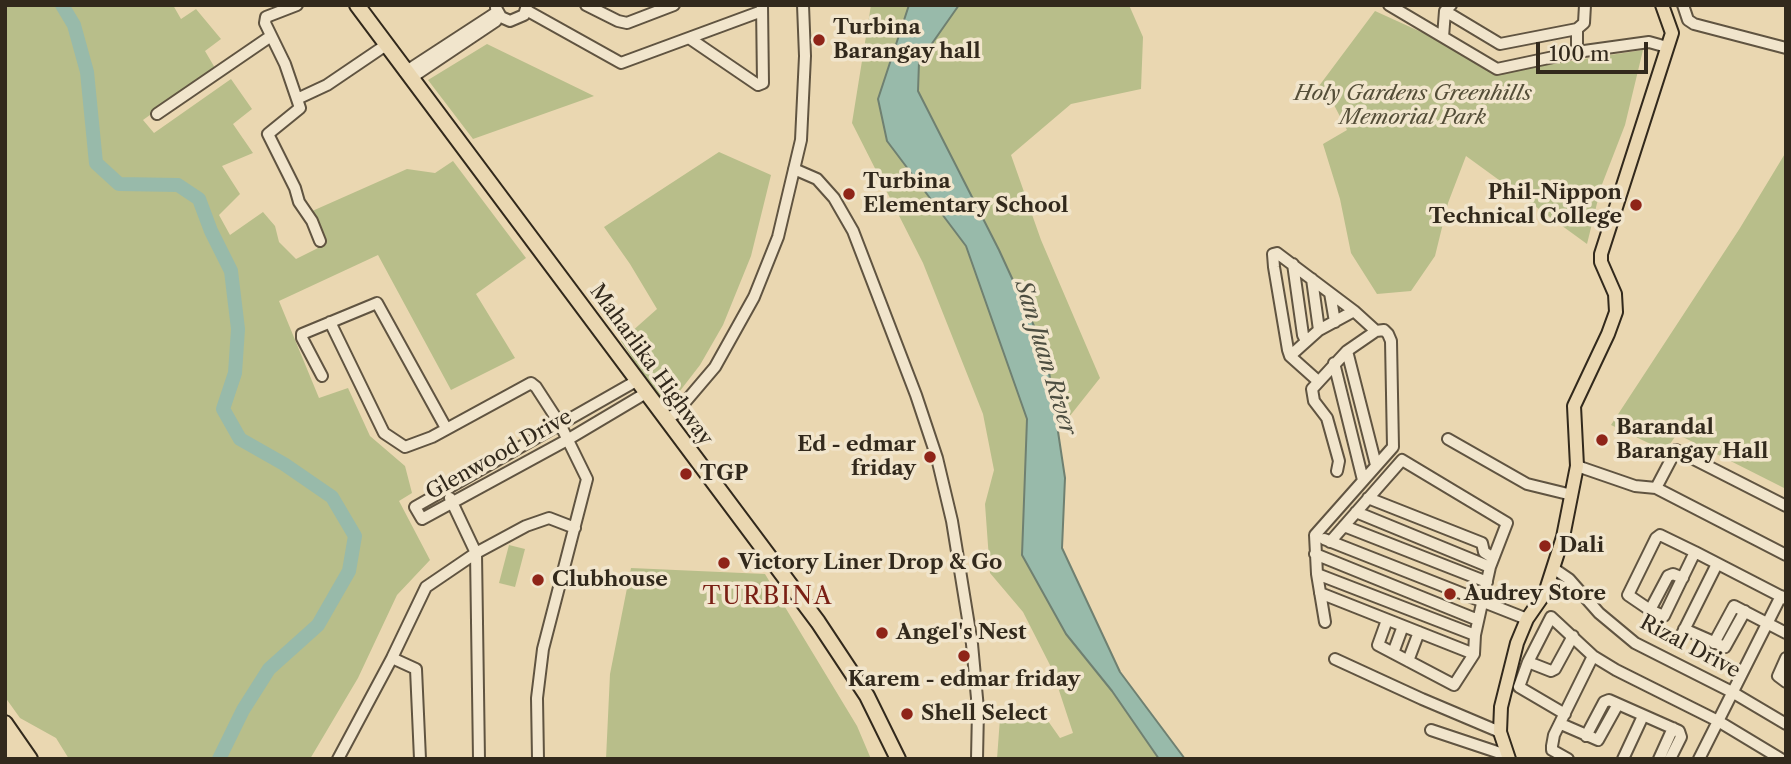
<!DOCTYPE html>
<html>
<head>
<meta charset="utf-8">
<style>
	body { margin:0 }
	#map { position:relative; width:1791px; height:764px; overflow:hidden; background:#ead7b1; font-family:"Libre Caslon Text",serif }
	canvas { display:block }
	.frame { position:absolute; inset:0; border:7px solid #32291c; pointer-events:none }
	.scale { position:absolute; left:1536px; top:42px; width:112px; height:32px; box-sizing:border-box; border:4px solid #32291c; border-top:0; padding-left:9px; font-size:21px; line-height:24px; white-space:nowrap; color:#32291c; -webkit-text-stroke:5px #f1e5cc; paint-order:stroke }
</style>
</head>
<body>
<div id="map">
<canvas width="1791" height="764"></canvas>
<div class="frame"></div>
<div class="scale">100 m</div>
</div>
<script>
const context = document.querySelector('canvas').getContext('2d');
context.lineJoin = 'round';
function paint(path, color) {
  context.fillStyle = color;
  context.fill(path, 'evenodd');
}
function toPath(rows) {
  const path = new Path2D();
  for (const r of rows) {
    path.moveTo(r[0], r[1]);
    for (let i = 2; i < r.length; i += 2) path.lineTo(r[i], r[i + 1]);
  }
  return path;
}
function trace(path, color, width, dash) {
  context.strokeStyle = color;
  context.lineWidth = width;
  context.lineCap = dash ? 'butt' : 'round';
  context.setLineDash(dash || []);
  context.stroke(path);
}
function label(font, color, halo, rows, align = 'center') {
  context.font = font + ' "Libre Caslon Text",serif';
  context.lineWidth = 7;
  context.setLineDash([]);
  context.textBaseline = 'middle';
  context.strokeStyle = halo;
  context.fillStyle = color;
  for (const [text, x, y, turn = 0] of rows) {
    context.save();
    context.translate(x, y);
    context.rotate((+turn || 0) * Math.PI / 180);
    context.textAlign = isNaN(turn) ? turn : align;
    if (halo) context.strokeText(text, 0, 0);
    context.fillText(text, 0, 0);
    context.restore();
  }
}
const green = toPath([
	[5,5,173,5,181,19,196,9,221,39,205,51,215,68,143,120,154,133,231,79,252,109,233,124,253,153,222,166,240,194,219,215,230,235,263,212,275,226,279,242,296,259,326,244,310,212,407,169,435,173,453,161,526,258,476,294,515,358,451,390,378,255,279,301,319,398,348,388,370,436,405,466,412,493,399,501,430,560,397,595,358,678,310,759,69,759,56,738,20,718,5,697],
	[871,5,1129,5,1143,37,1141,89,1071,104,1011,155,1041,240,1100,378,1027,470,1066,634,1112,691,1159,759,997,759,1000,718,1041,711,1060,738,1073,733,1052,669,1023,612,990,573,985,504,994,470,983,414,923,263,852,123],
	[1375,11,1441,41,1499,72,1643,50,1625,125,1601,187,1587,244,1466,156,1448,203,1435,256,1411,291,1377,294,1351,253,1340,199,1323,144,1347,130,1334,105,1316,90],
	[487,44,594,96,473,139,428,80],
	[719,152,771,175,751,256,723,325,700,365,666,409,621,341,657,309,630,264,604,227],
	[1786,152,1786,489,1677,434,1665,451,1611,425,1740,228],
	[509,545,525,549,515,587,499,583],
	[631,568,765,574,857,726,871,759,606,759,610,674]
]);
const water = toPath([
	[909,5,959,5,919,62,918,91,999,250,1046,352,1065,478,1062,548,1120,672,1185,759,1159,759,1112,691,1066,634,1022,555,1027,419,966,246,887,141,878,99,909,5]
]);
const river = toPath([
	[62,5,74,25,87,72,96,163,119,184,178,185,199,199,211,231,231,271,238,329,235,373,223,409,240,439,284,464,332,497,355,536,349,571,318,625,269,669,243,710,219,759]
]);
const minor = toPath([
	[297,5,266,17,265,23,285,64,300,108,268,134,295,188,299,202,312,221,320,241],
	[586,5,618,21,627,23,674,5],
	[1389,5,1443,37],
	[1451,5,1445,11,1443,37,1497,69,1577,52,1649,42,1667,47],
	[1683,5,1688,20,1694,24,1786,48],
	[496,8,501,17,510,21,524,15,527,5],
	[526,10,621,63,762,11],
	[1445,11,1500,44,1577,29,1577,52],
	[1577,29,1584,23,1585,5],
	[689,38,758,85,763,83,762,5],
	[405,72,497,12],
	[411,78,496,21],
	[297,99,327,85,386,45],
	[157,114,271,36],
	[794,169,817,179,834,198,853,231,916,395,937,458,952,521,972,644,978,709,977,759],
	[1293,264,1303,335,1306,341],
	[1312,279,1319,330],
	[1330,293,1335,322],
	[330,322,384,433,405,447,432,437,531,383,536,387,560,424,587,479,543,649,537,698,538,759],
	[1376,331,1347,351,1376,465],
	[1290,356,1319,330,1354,311,1277,253,1273,254,1274,267,1288,350,1290,356,1318,381],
	[1334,363,1363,480],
	[322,376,302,338,302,334,377,303,446,428],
	[638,380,415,507,422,519,567,440,646,393],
	[666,419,675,414,715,367,754,297,778,237,801,140,805,56,803,5],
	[1448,439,1527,484,1572,495],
	[1577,466,1635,486,1656,488,1786,555],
	[1337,471,1339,461,1327,418,1314,401,1312,389,1347,351],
	[1656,488,1676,450,1786,506],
	[450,498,476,553,479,759],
	[1368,498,1482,543,1484,552,1493,558],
	[1356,512,1490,567],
	[1344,526,1487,582],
	[1324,539,1527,619],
	[1330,542,1402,460,1507,523,1490,567,1475,635,1474,654,1454,685,1378,645,1387,620],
	[1695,552,1664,616,1650,610,1628,595,1656,538,1660,535,1695,552,1786,599],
	[1315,554,1478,620],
	[1553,568,1569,579,1599,613,1635,643,1732,692,1786,724],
	[1317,574,1475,635],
	[1549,582,1578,592],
	[1320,593,1474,654],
	[1650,610,1668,576,1673,574,1683,578],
	[1325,622,1317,574,1315,535,1393,447,1391,341,1388,334,1384,330,1376,331,1354,311],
	[1684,629,1725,647,1745,611],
	[1678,642,1717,564],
	[1714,643,1734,606,1786,633],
	[1393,653,1403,626],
	[392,658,416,669,420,759],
	[1786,658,1778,676,1786,682],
	[1335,659,1422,699,1500,732],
	[1408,661,1419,632],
	[1528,662,1551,671,1555,669,1573,636],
	[1565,714,1519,687,1528,662,1551,617,1593,656,1616,670,1718,721,1781,759],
	[1561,724,1598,740,1618,704],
	[1431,730,1506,755],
	[1586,736,1604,702,1609,700,1679,731,1681,737,1670,759],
	[338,759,392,658,426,587,476,553,526,526,549,518,575,528],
	[1568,759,1552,750,1552,746,1554,735,1593,656],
	[1623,759,1643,716],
	[1659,759,1673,728],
	[1699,759,1781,596]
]);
const major = toPath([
	[1509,759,1500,732,1501,707,1517,643,1527,619,1545,593,1563,537,1577,466,1574,406,1608,334,1616,312,1615,294,1601,262,1601,254,1672,33,1662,5]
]);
const highway = toPath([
	[357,5,818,622,867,696,898,759],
	[5,723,30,759],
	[5,742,17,759]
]);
const markers = [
	[819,40,7,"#8f2418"],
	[849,194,7,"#8f2418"],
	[1636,205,7,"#8f2418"],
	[1602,440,7,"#8f2418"],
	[930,457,7,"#8f2418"],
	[686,474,7,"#8f2418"],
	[1545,546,7,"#8f2418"],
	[724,563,7,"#8f2418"],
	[538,580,7,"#8f2418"],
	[1450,594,7,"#8f2418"],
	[882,633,7,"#8f2418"],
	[964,656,7,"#8f2418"],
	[907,714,7,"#8f2418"]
];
const poiNames = [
	["Turbina",833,28],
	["Barangay hall",833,52],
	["Turbina",863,182],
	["Elementary School",863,206],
	["Phil-Nippon",1622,193,"right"],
	["Technical College",1622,217,"right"],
	["Barandal",1616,428],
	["Barangay Hall",1616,452],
	["Ed - edmar",916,445,"right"],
	["friday",916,469,"right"],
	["TGP",700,474],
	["Dali",1559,546],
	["Victory Liner Drop & Go",738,563],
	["Clubhouse",552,580],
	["Audrey Store",1464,594],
	["Angel's Nest",896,633],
	["Karem - edmar friday",964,680,"center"],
	["Shell Select",921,714]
];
const parkNames = [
	["Holy Gardens Greenhills",1413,94],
	["Memorial Park",1413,118]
];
const streetNames = [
	["Maharlika Highway",651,365,54],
	["Glenwood Drive",499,455,-29],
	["Rizal Drive",1690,647,28]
];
const waterNames = [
	["San Juan River",1045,358,73]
];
const quarterNames = [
	["TURBINA",768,597]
];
paint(green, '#b8be8a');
paint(water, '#98baaa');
trace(water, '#6f8071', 2);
trace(river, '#98baaa', 14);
trace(minor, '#605441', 14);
trace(major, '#32291c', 16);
trace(highway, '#32291c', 18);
trace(minor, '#f1e5cc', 10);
trace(major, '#ead7b1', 12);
trace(highway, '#ead7b1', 14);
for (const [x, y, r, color] of markers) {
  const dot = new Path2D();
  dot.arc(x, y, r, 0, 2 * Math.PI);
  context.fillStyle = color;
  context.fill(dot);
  trace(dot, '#f1e5cc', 2.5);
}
label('bold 21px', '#32291c', '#f1e5cc', poiNames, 'left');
label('italic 21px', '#544e38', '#f1e5cc', parkNames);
label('21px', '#32291c', '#f1e5cc', streetNames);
label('italic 23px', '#4c4d40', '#f1e5cc', waterNames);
context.letterSpacing = '2px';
label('24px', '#7a1f14', '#f1e5cc', quarterNames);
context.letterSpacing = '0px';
</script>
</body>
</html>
